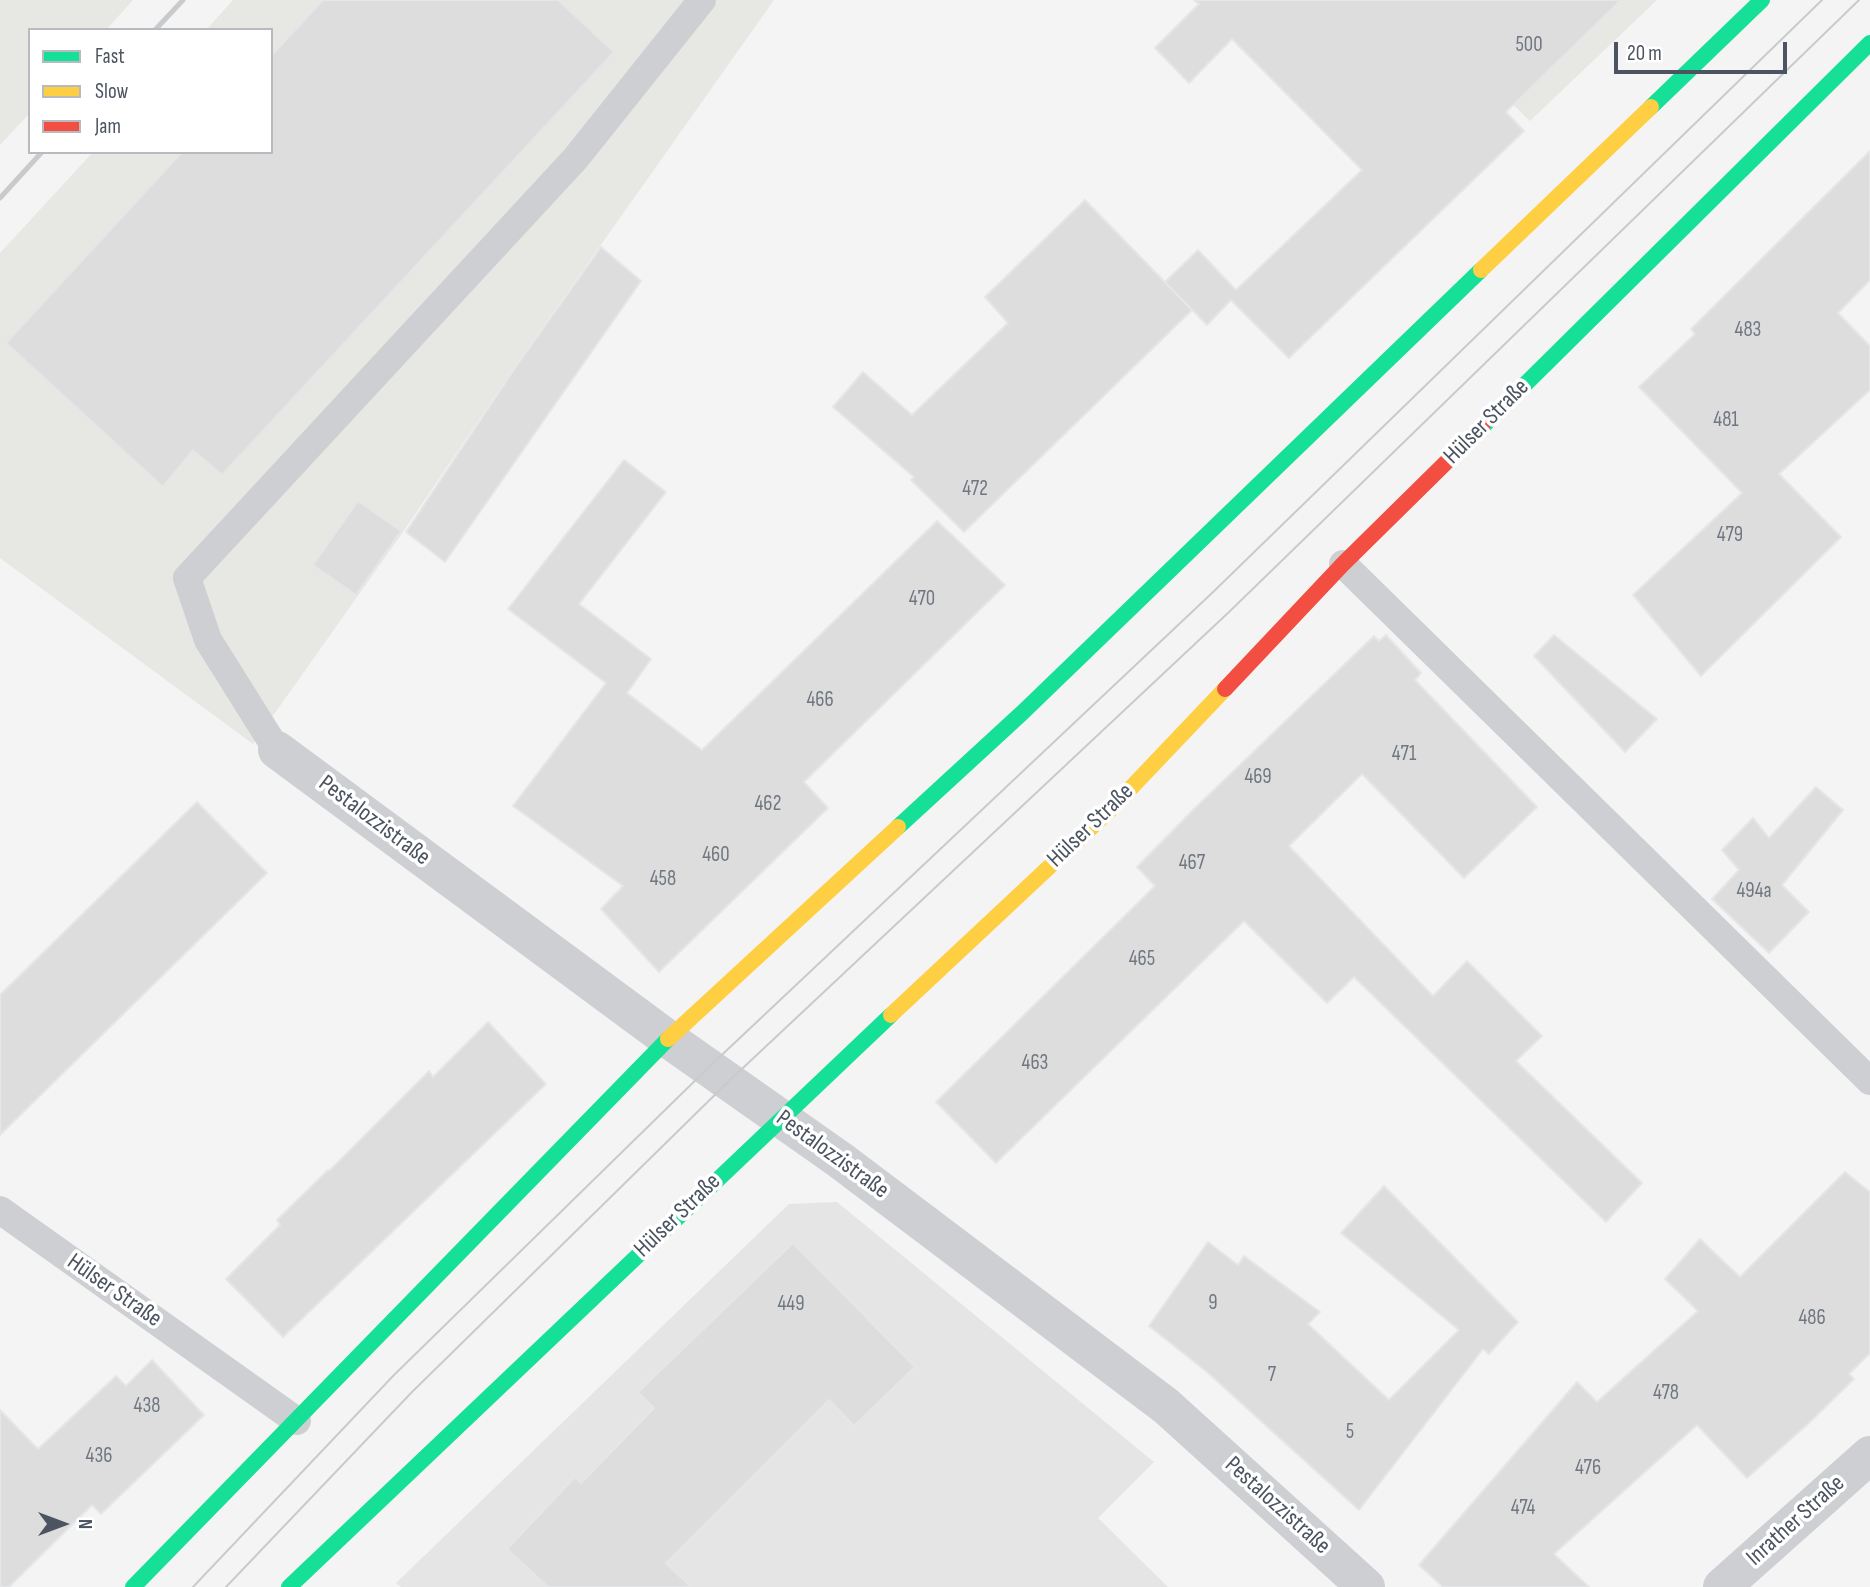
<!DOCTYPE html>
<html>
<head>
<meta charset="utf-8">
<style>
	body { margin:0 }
	#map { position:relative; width:1870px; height:1587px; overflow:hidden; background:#f4f4f4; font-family:"Sofia Sans Condensed",sans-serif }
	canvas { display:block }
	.legend { position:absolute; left:28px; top:28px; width:245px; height:126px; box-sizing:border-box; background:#fff; border:2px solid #b7bbbf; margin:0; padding:9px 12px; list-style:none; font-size:21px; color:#4b5460 }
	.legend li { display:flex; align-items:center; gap:14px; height:35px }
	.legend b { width:35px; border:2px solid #b7bbbf }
	.north { position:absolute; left:28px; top:1489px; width:70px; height:70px; -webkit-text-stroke:5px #fff; paint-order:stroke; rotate:90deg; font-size:19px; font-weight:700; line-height:28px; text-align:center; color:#4b5460 }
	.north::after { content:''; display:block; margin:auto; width:24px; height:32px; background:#4b5460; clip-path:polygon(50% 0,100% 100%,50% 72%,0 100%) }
	.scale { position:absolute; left:1614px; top:42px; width:173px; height:32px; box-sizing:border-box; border:4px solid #4b5460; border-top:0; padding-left:9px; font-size:21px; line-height:24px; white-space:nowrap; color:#4b5460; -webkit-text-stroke:5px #fff; paint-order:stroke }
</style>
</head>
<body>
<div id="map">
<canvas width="1870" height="1587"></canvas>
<ul class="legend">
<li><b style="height:9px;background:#16e098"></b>Fast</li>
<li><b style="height:9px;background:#ffcf43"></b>Slow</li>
<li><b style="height:9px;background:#f24e42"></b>Jam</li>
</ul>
<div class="north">N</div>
<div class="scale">20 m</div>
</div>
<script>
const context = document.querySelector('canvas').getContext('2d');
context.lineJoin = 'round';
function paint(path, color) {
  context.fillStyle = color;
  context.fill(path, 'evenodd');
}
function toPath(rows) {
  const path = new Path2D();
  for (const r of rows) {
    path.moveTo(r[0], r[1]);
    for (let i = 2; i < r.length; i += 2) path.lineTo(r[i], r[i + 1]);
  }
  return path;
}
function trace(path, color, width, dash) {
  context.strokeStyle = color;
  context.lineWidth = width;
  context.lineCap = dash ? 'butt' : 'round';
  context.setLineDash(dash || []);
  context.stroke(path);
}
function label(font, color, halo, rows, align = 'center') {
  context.font = font + ' "Sofia Sans Condensed",sans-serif';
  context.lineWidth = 7;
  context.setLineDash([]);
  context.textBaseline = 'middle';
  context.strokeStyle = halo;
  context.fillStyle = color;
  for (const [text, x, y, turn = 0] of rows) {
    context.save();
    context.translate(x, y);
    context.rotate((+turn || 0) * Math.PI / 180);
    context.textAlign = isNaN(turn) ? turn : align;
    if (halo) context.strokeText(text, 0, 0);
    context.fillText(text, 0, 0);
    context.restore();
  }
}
const commercial = toPath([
	[0,0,133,0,106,30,30,30,30,113,0,145],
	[233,0,774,0,518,362,403,532,253,744,0,558,0,253,93,152,271,152,271,30,206,30],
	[1404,0,1657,0,1530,121]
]);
const education = toPath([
	[837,1202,1154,1462,1098,1518,1168,1587,401,1587,396,1583,789,1204]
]);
const building = toPath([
	[323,0,558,0,614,52,222,475,193,450,163,487,6,343,182,152,271,152,271,56,323,0],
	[1194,0,1621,0,1506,112,1524,131,1289,358,1231,300,1207,325,1165,282,1198,250,1236,290,1362,170,1232,39,1189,83,1155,48,1199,4,1194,0],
	[1870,151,1870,280,1838,313,1870,346,1870,390,1779,474,1841,537,1701,676,1633,595,1742,493,1639,387,1695,334,1691,329,1870,151],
	[1085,200,1192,310,964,532,911,480,914,477,833,407,863,372,912,415,1008,323,985,297,1085,200],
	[601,247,641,281,445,562,406,532,515,368,601,247],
	[624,460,666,492,579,604,651,659,627,693,702,750,937,521,1005,585,804,782,828,808,659,972,601,909,623,886,513,806,606,683,508,609,624,460],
	[358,501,401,531,356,595,313,565,358,501],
	[1386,635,1421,673,1415,680,1537,807,1464,878,1362,774,1289,846,1433,996,1467,961,1542,1036,1516,1061,1642,1183,1606,1222,1354,977,1327,1003,1244,921,996,1163,936,1102,1155,886,1137,867,1194,809,1374,636,1379,641,1386,635],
	[1554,635,1657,719,1625,752,1534,656,1554,635],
	[1816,787,1843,810,1782,885,1809,912,1769,953,1712,899,1739,870,1722,850,1753,818,1769,838,1816,787],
	[197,802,267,873,0,1135,0,995,197,802],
	[488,1022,546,1084,283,1337,226,1279,280,1225,277,1220,328,1170,329,1171,429,1071,433,1077,488,1022],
	[1845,1172,1870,1192,1870,1353,1849,1374,1854,1379,1809,1423,1747,1478,1697,1425,1554,1554,1589,1587,1443,1587,1419,1565,1577,1382,1597,1402,1698,1311,1665,1279,1700,1239,1740,1277,1845,1172],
	[1384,1186,1518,1322,1489,1354,1483,1349,1359,1510,1207,1372,1149,1326,1208,1242,1238,1265,1244,1256,1320,1312,1308,1324,1389,1400,1459,1330,1341,1233,1384,1186],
	[793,1243,915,1367,854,1426,829,1400,666,1563,691,1587,548,1587,507,1549,575,1477,581,1483,654,1408,638,1392,793,1243],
	[152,1360,204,1415,101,1514,92,1505,9,1587,0,1587,0,1410,38,1449,116,1376,126,1386,152,1360]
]);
const lane = toPath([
	[1343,564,1870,1081],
	[277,750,208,640,187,578,575,159,702,0],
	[0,1210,297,1421]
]);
const street = toPath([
	[277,750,668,1039,840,1160,1166,1406,1366,1587],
	[1722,1587,1870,1455]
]);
const fast = toPath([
	[1651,107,1762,0],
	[1482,427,1870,43],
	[898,827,1022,713,1481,270],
	[133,1587,668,1039],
	[289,1587,891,1015]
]);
const slow = toPath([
	[1481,270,1651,107],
	[891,1015,1109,811,1225,689],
	[668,1039,898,827]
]);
const jam = toPath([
	[1225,689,1343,564,1482,427]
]);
const tram = toPath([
	[193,1587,394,1375,709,1067,1211,594,1822,0],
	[226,1587,412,1392,729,1081,1229,612,1859,0]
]);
const rail = toPath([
	[155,30,183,0],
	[0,198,42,152]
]);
const numberNames = [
	["500",1529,46],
	["483",1748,331],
	["481",1726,421],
	["472",975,490],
	["479",1730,536],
	["470",922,600],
	["466",820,701],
	["471",1404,755],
	["469",1258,778],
	["462",768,805],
	["460",716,856],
	["467",1192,864],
	["458",663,880],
	["494a",1754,892],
	["465",1142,960],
	["463",1035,1064],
	["9",1213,1304],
	["449",791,1305],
	["486",1812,1319],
	["7",1272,1376],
	["478",1666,1394],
	["438",147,1407],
	["5",1350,1433],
	["436",99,1457],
	["476",1588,1469],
	["474",1523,1509]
];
const streetNames = [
	["Hülser Straße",1487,422,-45],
	["Pestalozzistraße",374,821,37],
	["Hülser Straße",1091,826,-44],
	["Pestalozzistraße",832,1155,36],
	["Hülser Straße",678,1216,-44],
	["Hülser Straße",114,1291,35],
	["Pestalozzistraße",1277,1506,42],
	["Inrather Straße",1796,1521,-42]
];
paint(commercial, '#e7e7e3');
paint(education, '#e6e5e6');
paint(building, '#ddddde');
trace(building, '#e5e6e7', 2);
trace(lane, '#cecfd2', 28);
trace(street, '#cecfd2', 38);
trace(fast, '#16e098', 16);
trace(slow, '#ffcf43', 16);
trace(jam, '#f24e42', 16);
trace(tram, '#c9cacc', 2);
trace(rail, '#c9cacc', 5);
label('21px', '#707780', null, numberNames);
label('24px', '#4b5460', '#fff', streetNames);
</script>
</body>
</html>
